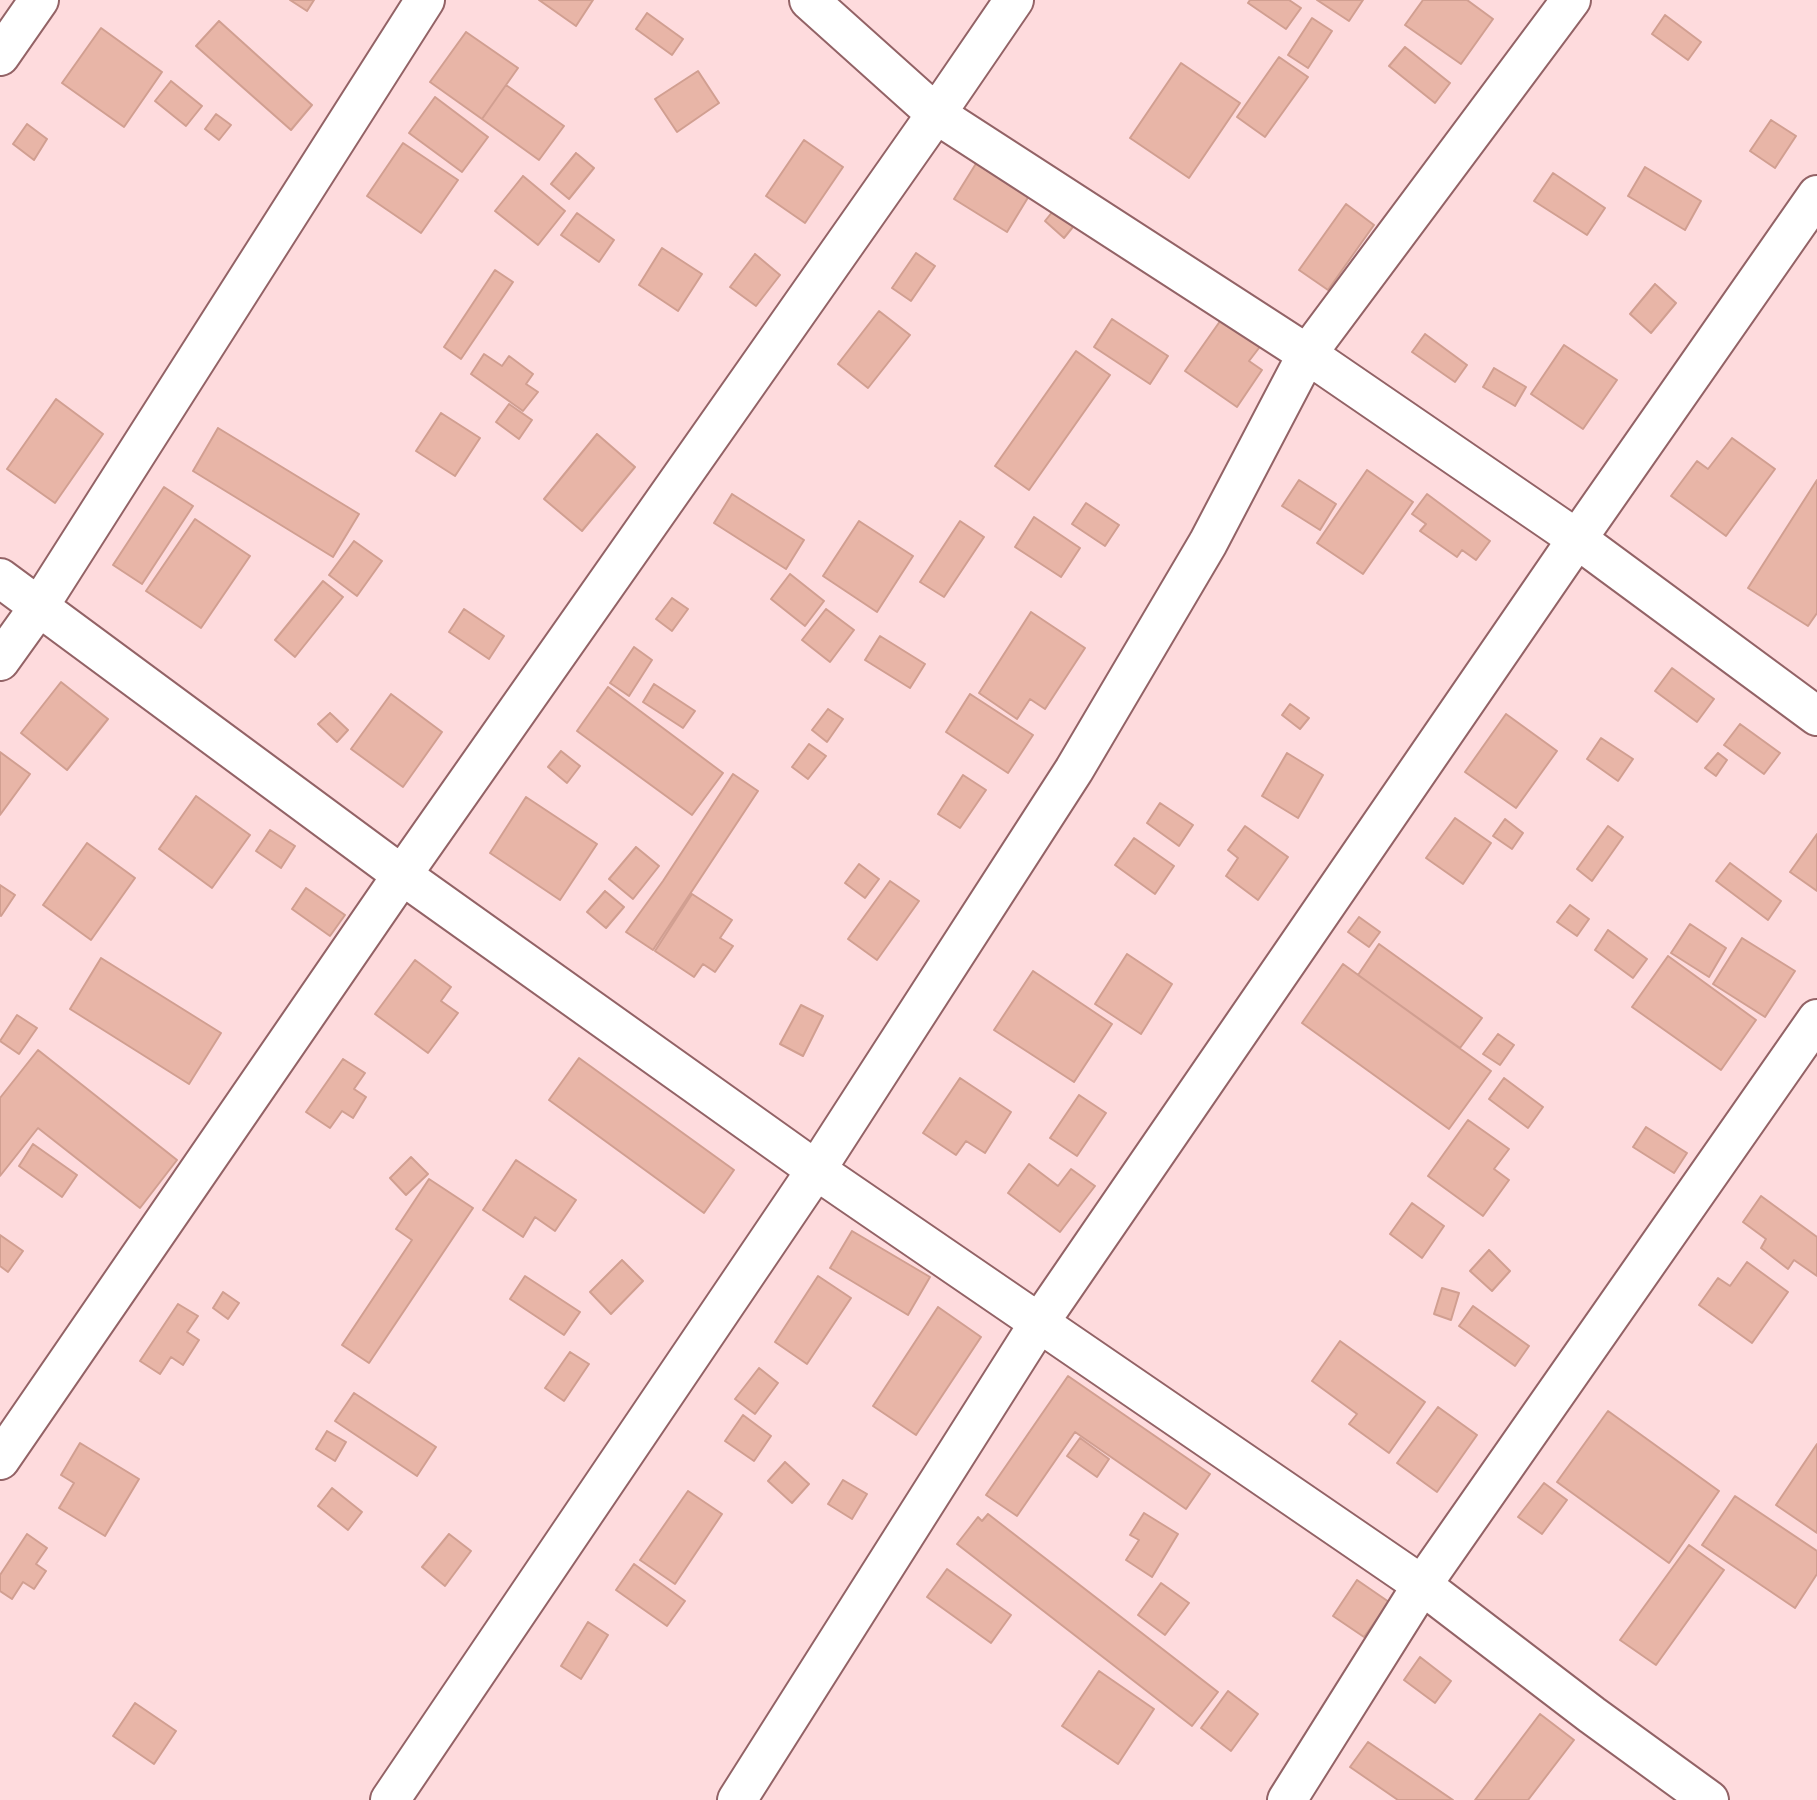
<!DOCTYPE html>
<html>
<head>
<meta charset="utf-8">
<style>
	body { margin:0 }
	canvas { display:block; background:#fedbdd }
</style>
</head>
<body>
<canvas width="1817" height="1800"></canvas>
<script>
const context = document.querySelector('canvas').getContext('2d');
context.lineJoin = 'round';
function paint(path, color) {
  context.fillStyle = color;
  context.fill(path, 'evenodd');
}
function toPath(rows) {
  const path = new Path2D();
  for (const r of rows) {
    path.moveTo(r[0], r[1]);
    for (let i = 2; i < r.length; i += 2) path.lineTo(r[i], r[i + 1]);
  }
  return path;
}
function trace(path, color, width, dash) {
  context.strokeStyle = color;
  context.lineWidth = width;
  context.lineCap = dash ? 'butt' : 'round';
  context.setLineDash(dash || []);
  context.stroke(path);
}
const building = toPath([
	[290,0,314,0,307,11,290,0],
	[539,0,593,0,576,26,539,0],
	[1250,0,1289,0,1301,8,1286,29,1248,3,1250,0],
	[1317,0,1363,0,1349,21,1317,0],
	[1423,0,1467,0,1493,19,1461,64,1405,25,1423,0],
	[647,13,683,39,672,55,636,29,647,13],
	[1665,15,1701,42,1688,60,1652,34,1665,15],
	[1312,18,1332,31,1308,68,1288,55,1312,18],
	[219,21,312,105,291,130,196,46,219,21],
	[101,28,162,72,124,127,62,83,101,28],
	[466,32,518,68,482,119,430,82,466,32],
	[1405,47,1450,83,1435,103,1389,66,1405,47],
	[1279,57,1308,77,1265,137,1237,117,1279,57],
	[1181,63,1240,103,1189,178,1130,138,1181,63],
	[698,71,719,103,677,132,655,99,698,71],
	[171,81,202,106,186,126,155,101,171,81],
	[506,85,564,126,539,160,482,119,506,85],
	[435,97,488,137,462,172,409,133,435,97],
	[216,114,231,125,219,140,205,129,216,114],
	[1771,120,1796,136,1775,168,1750,151,1771,120],
	[27,124,47,139,34,160,13,144,27,124],
	[804,140,843,167,805,223,766,196,804,140],
	[403,143,458,180,421,233,367,196,403,143],
	[576,153,594,168,569,199,551,184,576,153],
	[982,154,1035,186,1007,232,954,199,982,154],
	[1645,167,1701,201,1685,230,1628,196,1645,167],
	[1553,173,1605,208,1587,235,1534,201,1553,173],
	[523,176,565,211,538,245,495,211,523,176],
	[1061,201,1081,217,1064,238,1045,221,1061,201],
	[1346,204,1374,225,1328,290,1299,270,1346,204],
	[577,213,614,240,599,262,561,235,577,213],
	[662,248,702,274,678,311,639,285,662,248],
	[916,253,935,266,911,301,892,288,916,253],
	[755,254,780,275,756,306,730,287,755,254],
	[495,270,513,282,461,359,444,347,495,270],
	[1655,284,1676,303,1651,333,1630,314,1655,284],
	[879,311,910,335,868,388,838,364,879,311],
	[1223,317,1262,344,1249,361,1262,370,1237,407,1185,371,1223,317],
	[1112,319,1168,356,1150,384,1094,347,1112,319],
	[1425,334,1467,365,1455,382,1412,352,1425,334],
	[1564,345,1617,380,1583,429,1531,394,1564,345],
	[1076,351,1110,375,1029,490,995,466,1076,351],
	[484,354,502,366,509,356,533,374,526,384,538,392,523,411,471,374,484,354],
	[1494,368,1526,387,1515,406,1483,387,1494,368],
	[56,399,103,434,55,503,7,469,56,399],
	[509,404,532,420,519,439,496,422,509,404],
	[441,413,480,438,455,476,416,451,441,413],
	[218,428,359,514,333,557,193,471,218,428],
	[597,434,635,467,582,531,544,499,597,434],
	[1732,438,1775,469,1726,536,1671,496,1697,461,1708,469,1732,438],
	[1367,470,1413,502,1363,574,1317,543,1367,470],
	[1299,480,1336,504,1320,530,1282,506,1299,480],
	[1817,480,1817,613,1808,626,1748,588,1817,480],
	[164,487,193,506,142,584,113,565,164,487],
	[732,494,804,540,786,569,714,523,732,494],
	[1427,494,1490,541,1476,560,1462,550,1457,557,1420,531,1426,524,1412,514,1427,494],
	[1086,503,1119,525,1105,546,1072,524,1086,503],
	[1034,517,1080,548,1061,577,1015,547,1034,517],
	[195,519,250,556,201,628,146,591,195,519],
	[859,521,913,556,877,612,823,576,859,521],
	[960,521,984,537,944,597,920,582,960,521],
	[354,541,382,561,357,596,329,575,354,541],
	[790,574,824,601,805,626,771,599,790,574],
	[323,581,343,597,295,657,275,640,323,581],
	[672,598,688,609,672,631,656,619,672,598],
	[464,609,504,636,489,659,449,632,464,609],
	[826,609,854,630,830,662,802,640,826,609],
	[1031,612,1085,648,1045,709,1030,699,1017,719,979,693,1031,612],
	[880,636,925,664,910,688,865,660,880,636],
	[634,647,652,660,629,696,610,683,634,647],
	[1672,668,1714,699,1697,722,1655,691,1672,668],
	[61,682,108,719,67,770,21,733,61,682],
	[654,684,695,711,683,728,643,702,654,684],
	[608,687,723,773,692,815,577,731,608,687],
	[391,694,442,732,403,787,351,749,391,694],
	[970,694,1033,735,1008,773,946,732,970,694],
	[1290,704,1309,718,1300,729,1282,715,1290,704],
	[828,709,843,719,827,742,812,730,828,709],
	[330,713,348,730,337,742,318,724,330,713],
	[1506,714,1557,751,1516,808,1465,772,1506,714],
	[1740,724,1780,753,1764,774,1724,745,1740,724],
	[1601,738,1633,759,1618,781,1587,759,1601,738],
	[809,744,826,756,808,779,792,767,809,744],
	[561,751,580,766,567,783,548,767,561,751],
	[0,752,30,774,0,815,0,752],
	[1287,753,1323,775,1298,818,1262,796,1287,753],
	[1718,753,1727,760,1716,776,1705,768,1718,753],
	[733,774,758,791,653,950,626,932,663,881,733,774],
	[963,775,986,790,960,828,938,814,963,775],
	[196,796,250,835,212,888,159,849,196,796],
	[526,797,597,844,560,900,490,853,526,797],
	[1160,803,1193,825,1179,846,1147,823,1160,803],
	[1455,818,1491,843,1463,884,1426,858,1455,818],
	[1505,819,1523,833,1512,849,1493,836,1505,819],
	[1245,826,1288,857,1258,900,1226,876,1238,858,1228,850,1245,826],
	[1608,826,1623,837,1592,881,1577,869,1608,826],
	[270,830,295,846,281,868,256,851,270,830],
	[1817,834,1817,891,1790,872,1817,834],
	[1134,838,1174,866,1155,894,1115,865,1134,838],
	[87,843,135,878,91,940,43,905,87,843],
	[636,847,659,866,633,899,609,879,636,847],
	[1730,863,1781,901,1768,920,1716,881,1730,863],
	[859,864,879,879,865,898,845,883,859,864],
	[890,881,919,901,877,960,848,939,890,881],
	[0,885,15,895,1,916,0,915,0,885],
	[306,888,345,915,330,936,292,909,306,888],
	[605,891,624,907,606,928,587,912,605,891],
	[692,894,732,920,720,938,733,946,715,972,703,964,694,977,655,951,692,894],
	[1570,905,1589,919,1577,936,1557,922,1570,905],
	[1359,917,1380,932,1369,947,1348,932,1359,917],
	[1690,924,1726,948,1709,977,1671,953,1690,924],
	[1608,930,1647,959,1633,978,1595,950,1608,930],
	[1742,938,1795,971,1765,1017,1713,984,1742,938],
	[1379,944,1482,1018,1460,1048,1358,975,1379,944],
	[1127,954,1172,984,1141,1034,1095,1004,1127,954],
	[1668,956,1756,1020,1721,1070,1632,1007,1668,956],
	[101,958,221,1033,189,1084,70,1009,101,958],
	[415,960,451,987,441,1001,458,1013,428,1053,375,1014,415,960],
	[1343,964,1491,1071,1449,1129,1302,1023,1343,964],
	[1033,971,1112,1024,1074,1082,994,1030,1033,971],
	[801,1005,823,1016,803,1056,780,1044,801,1005],
	[17,1015,37,1028,19,1054,0,1041,17,1015],
	[1498,1034,1514,1045,1500,1065,1483,1054,1498,1034],
	[38,1050,177,1160,140,1208,38,1128,0,1176,0,1098,38,1050],
	[579,1058,734,1170,704,1213,549,1100,579,1058],
	[343,1059,365,1073,354,1089,366,1097,353,1118,342,1111,330,1128,306,1112,343,1059],
	[960,1078,1011,1112,985,1153,966,1141,956,1155,923,1133,960,1078],
	[1504,1078,1543,1107,1528,1128,1489,1099,1504,1078],
	[1079,1095,1106,1113,1077,1156,1050,1138,1079,1095],
	[1468,1120,1509,1149,1494,1169,1509,1180,1483,1216,1428,1176,1468,1120],
	[1646,1127,1687,1153,1674,1173,1633,1147,1646,1127],
	[33,1144,77,1175,62,1197,19,1166,33,1144],
	[411,1157,428,1174,406,1195,390,1178,411,1157],
	[516,1160,576,1200,555,1231,535,1217,523,1237,483,1210,516,1160],
	[1029,1164,1058,1186,1071,1169,1095,1186,1060,1232,1008,1193,1029,1164],
	[429,1179,473,1208,369,1363,342,1345,412,1240,396,1229,429,1179],
	[1761,1196,1817,1237,1817,1276,1794,1260,1788,1269,1761,1248,1766,1239,1743,1222,1761,1196],
	[1412,1203,1444,1226,1422,1258,1390,1234,1412,1203],
	[852,1231,930,1277,908,1315,830,1268,852,1231],
	[0,1235,23,1251,8,1272,0,1266,0,1235],
	[1489,1250,1510,1271,1492,1291,1470,1271,1489,1250],
	[622,1260,643,1281,611,1314,590,1292,622,1260],
	[1747,1262,1788,1292,1752,1343,1699,1305,1718,1278,1730,1286,1747,1262],
	[525,1276,580,1312,564,1335,510,1299,525,1276],
	[818,1276,851,1298,807,1364,775,1342,818,1276],
	[1442,1288,1459,1293,1451,1320,1434,1314,1442,1288],
	[223,1292,239,1303,228,1319,213,1308,223,1292],
	[178,1304,198,1316,187,1332,199,1340,183,1365,171,1357,160,1374,140,1361,178,1304],
	[1473,1306,1529,1346,1515,1366,1459,1326,1473,1306],
	[938,1307,981,1337,916,1435,873,1406,938,1307],
	[1340,1341,1425,1402,1389,1453,1349,1424,1357,1414,1312,1381,1340,1341],
	[570,1352,589,1364,564,1401,545,1388,570,1352],
	[759,1368,778,1383,755,1414,735,1399,759,1368],
	[1068,1376,1210,1474,1186,1509,1075,1432,1017,1516,986,1495,1068,1376],
	[354,1393,436,1447,417,1476,335,1421,354,1393],
	[1438,1407,1477,1435,1437,1492,1397,1463,1438,1407],
	[1608,1411,1719,1491,1669,1563,1557,1482,1608,1411],
	[743,1415,771,1436,754,1461,725,1441,743,1415],
	[327,1431,346,1442,335,1461,316,1449,327,1431],
	[1080,1438,1109,1459,1097,1477,1067,1456,1080,1438],
	[80,1443,139,1479,105,1536,59,1508,74,1483,61,1475,80,1443],
	[1817,1444,1817,1533,1776,1505,1817,1444],
	[785,1462,809,1484,792,1503,768,1481,785,1462],
	[843,1480,867,1494,852,1519,828,1504,843,1480],
	[1544,1483,1567,1500,1542,1534,1518,1517,1544,1483],
	[332,1488,362,1512,348,1530,318,1506,332,1488],
	[688,1491,722,1514,675,1584,640,1560,688,1491],
	[1735,1496,1817,1551,1817,1574,1795,1608,1702,1545,1735,1496],
	[1144,1513,1178,1534,1152,1577,1126,1560,1139,1540,1130,1535,1144,1513],
	[988,1514,1218,1692,1192,1726,957,1544,978,1517,982,1521,988,1514],
	[27,1534,47,1548,36,1564,46,1571,34,1589,23,1582,12,1599,0,1591,0,1575,27,1534],
	[449,1534,471,1551,445,1586,422,1567,449,1534],
	[1689,1545,1724,1570,1656,1665,1620,1640,1689,1545],
	[634,1564,685,1601,667,1626,616,1590,634,1564],
	[947,1569,1011,1615,991,1643,927,1597,947,1569],
	[1357,1580,1389,1602,1364,1637,1333,1616,1357,1580],
	[1161,1583,1189,1603,1165,1635,1138,1615,1161,1583],
	[588,1622,608,1635,581,1679,561,1666,588,1622],
	[1420,1657,1451,1681,1435,1703,1404,1680,1420,1657],
	[1099,1671,1154,1709,1118,1764,1062,1726,1099,1671],
	[1228,1691,1258,1714,1231,1751,1201,1728,1228,1691],
	[135,1703,176,1731,154,1764,113,1736,135,1703],
	[1540,1714,1574,1740,1528,1800,1475,1800,1540,1714],
	[1368,1742,1453,1800,1398,1800,1350,1767,1368,1742]
]);
const street = toPath([
	[809,0,936,114,1307,354,1577,539,1817,716],
	[0,56,39,0],
	[0,578,402,875,816,1170,1422,1585,1592,1715,1709,1800],
	[0,661,38,608,425,0],
	[0,1460,402,875,936,114,1014,0],
	[390,1800,816,1170,1074,770,1208,543,1307,354,1571,0],
	[737,1800,1039,1323,1577,539,1817,195],
	[1287,1800,1422,1585,1817,1019]
]);
paint(building, '#e8b5a7');
trace(building, '#d19f91', 2);
trace(street, '#936366', 42);
trace(street, '#fff', 38);
</script>
</body>
</html>
